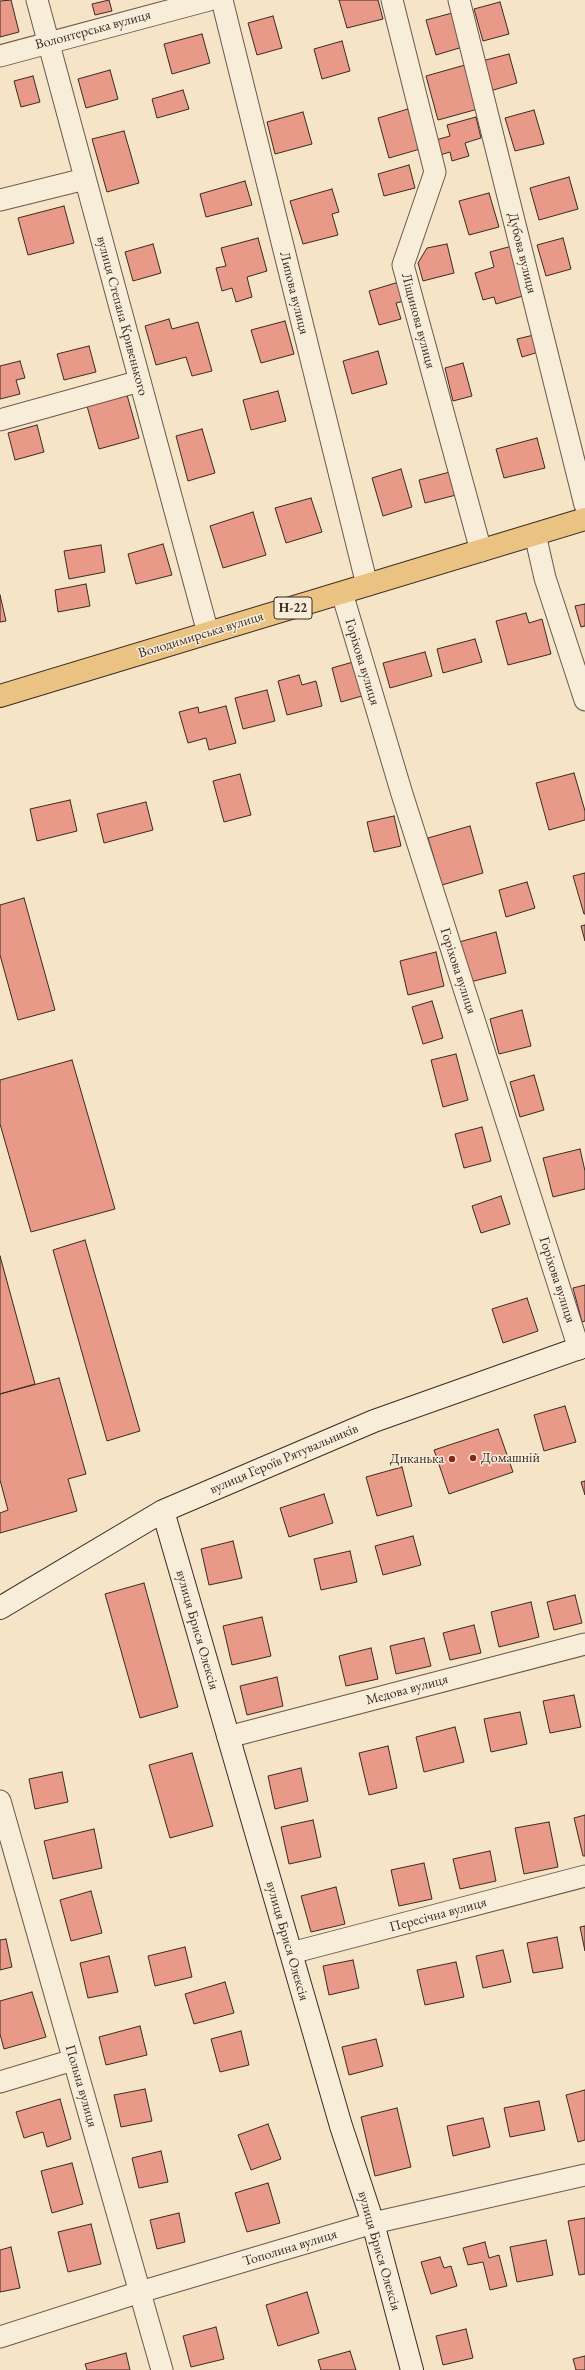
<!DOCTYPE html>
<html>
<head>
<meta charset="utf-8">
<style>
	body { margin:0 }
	canvas { display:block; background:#f5e4c5 }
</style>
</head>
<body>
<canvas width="585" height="2370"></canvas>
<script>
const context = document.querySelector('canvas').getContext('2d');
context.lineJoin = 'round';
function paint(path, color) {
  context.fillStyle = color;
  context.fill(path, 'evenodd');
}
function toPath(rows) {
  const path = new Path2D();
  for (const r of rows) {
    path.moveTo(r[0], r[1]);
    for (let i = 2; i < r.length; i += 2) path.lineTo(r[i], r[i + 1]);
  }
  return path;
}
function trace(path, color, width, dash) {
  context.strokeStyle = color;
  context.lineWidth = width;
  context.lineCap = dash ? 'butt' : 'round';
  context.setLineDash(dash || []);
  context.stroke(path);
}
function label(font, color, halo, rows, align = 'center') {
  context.font = font + ' "EB Garamond",serif';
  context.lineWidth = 3;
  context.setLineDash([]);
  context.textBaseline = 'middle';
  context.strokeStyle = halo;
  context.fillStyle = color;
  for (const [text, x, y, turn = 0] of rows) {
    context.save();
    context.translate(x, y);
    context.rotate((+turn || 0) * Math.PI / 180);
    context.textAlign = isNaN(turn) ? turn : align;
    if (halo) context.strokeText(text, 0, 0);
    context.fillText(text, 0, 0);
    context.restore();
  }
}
const building = toPath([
	[11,0,19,32,0,37,0,1,11,0],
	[109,0,112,11,95,15,92,4,109,0],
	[339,0,378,0,383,19,347,28,339,0],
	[500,2,509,34,483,41,474,9,500,2],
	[456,12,466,46,436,55,426,20,456,12],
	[273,16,282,48,257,55,248,23,273,16],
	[202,34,210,63,172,74,164,44,202,34],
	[342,41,350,71,322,79,314,49,342,41],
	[509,54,517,83,490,91,482,61,509,54],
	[465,65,478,109,438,120,426,76,465,65],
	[110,70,118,99,86,108,78,79,110,70],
	[33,76,40,102,21,107,14,81,33,76],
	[183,90,189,109,157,118,152,99,183,90],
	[408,109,420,149,389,158,378,118,408,109],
	[534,110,544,144,515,151,505,118,534,110],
	[303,112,312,144,275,154,267,122,303,112],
	[476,117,481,138,465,143,469,156,452,161,450,152,440,155,436,140,450,136,447,125,476,117],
	[124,131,139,183,107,192,92,139,124,131],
	[409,165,415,188,384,196,378,174,409,165],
	[569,177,578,209,539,220,530,188,569,177],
	[245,181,252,205,206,217,200,194,245,181],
	[332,189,339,212,332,214,338,235,303,244,290,201,332,189],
	[489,193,499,227,469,235,459,201,489,193],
	[64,206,74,243,28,255,18,218,64,206],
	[258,238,267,271,247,277,252,297,236,302,232,288,222,291,216,268,226,266,221,248,258,238],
	[563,238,571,269,546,276,537,245,563,238],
	[153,244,161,273,133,281,125,252,153,244],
	[447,244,454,273,423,281,418,263,427,248,447,244],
	[512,246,526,295,496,304,494,297,483,300,475,273,494,267,490,252,512,246],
	[399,282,404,301,396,303,401,319,379,325,369,291,399,282],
	[169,319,172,329,198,322,212,371,192,376,186,357,156,365,145,326,169,319],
	[285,321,294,354,261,363,251,330,285,321],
	[538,334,542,351,522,357,517,339,538,334],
	[89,346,96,372,64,380,57,354,89,346],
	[378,351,387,384,352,394,343,361,378,351],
	[20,361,25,378,16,380,20,394,0,399,0,366,20,361],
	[463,363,472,396,453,401,445,368,463,363],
	[278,391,286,421,251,430,243,400,278,391],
	[127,395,139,438,99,449,87,406,127,395],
	[37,425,44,452,15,460,8,433,37,425],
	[202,429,215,473,188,481,176,436,202,429],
	[537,438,545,468,504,478,496,449,537,438],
	[401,469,412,507,383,516,372,478,401,469],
	[454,471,460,494,425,503,419,480,454,471],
	[311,498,322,532,286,543,275,508,311,498],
	[253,512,266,555,223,568,210,526,253,512],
	[163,544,172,575,136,584,128,554,163,544],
	[101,545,105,572,69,579,64,551,101,545],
	[86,584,90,606,58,612,55,590,86,584],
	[0,595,6,621,0,622,0,595],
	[585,604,585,626,581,627,575,606,585,604],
	[526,613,529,623,542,619,551,654,508,665,496,621,526,613],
	[475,639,482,662,443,673,437,649,475,639],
	[425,652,432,676,390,688,383,663,425,652],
	[360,660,369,694,341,702,332,668,360,660],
	[299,675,302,685,316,681,322,706,287,715,278,681,299,675],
	[267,690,275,721,243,729,235,698,267,690],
	[226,706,236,743,209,750,206,738,188,743,179,712,198,707,199,713,226,706],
	[574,773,585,811,585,820,549,830,536,783,574,773],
	[240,774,251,815,224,822,213,781,240,774],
	[70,800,77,831,37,841,30,809,70,800],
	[146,802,153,830,104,843,97,814,146,802],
	[394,816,401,846,374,852,367,822,394,816],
	[470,826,483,873,442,885,428,838,470,826],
	[585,873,585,914,584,914,573,876,585,873],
	[527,882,535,908,506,917,499,890,527,882],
	[24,898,55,1010,18,1020,0,955,0,905,24,898],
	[585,925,585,941,581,926,585,925],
	[496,932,506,973,470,982,459,942,496,932],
	[436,952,444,986,408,995,400,961,436,952],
	[432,1001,443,1038,423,1044,412,1007,432,1001],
	[522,1010,531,1046,499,1054,490,1019,522,1010],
	[456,1054,468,1100,443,1107,431,1060,456,1054],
	[72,1060,115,1209,31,1232,0,1124,0,1080,72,1060],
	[534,1075,544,1110,520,1117,510,1082,534,1075],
	[482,1127,491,1161,464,1168,455,1134,482,1127],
	[580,1149,585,1171,585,1189,553,1197,543,1158,580,1149],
	[501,1196,510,1224,481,1233,472,1206,501,1196],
	[85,1240,140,1431,107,1441,53,1250,85,1240],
	[0,1256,35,1384,0,1394,0,1256],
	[585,1285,585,1321,582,1322,573,1288,585,1285],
	[527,1298,538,1331,503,1343,492,1309,527,1298],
	[59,1378,86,1474,68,1479,77,1511,0,1533,0,1513,8,1510,0,1480,0,1394,59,1378],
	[565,1406,576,1442,544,1451,534,1415,565,1406],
	[498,1429,513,1472,449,1494,434,1450,498,1429],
	[402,1467,412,1506,377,1516,366,1477,402,1467],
	[585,1481,585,1495,581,1482,585,1481],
	[324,1494,333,1523,289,1537,280,1508,324,1494],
	[413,1536,421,1565,383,1575,375,1546,413,1536],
	[233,1541,242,1578,209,1585,201,1549,233,1541],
	[350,1551,357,1582,321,1590,314,1559,350,1551],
	[144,1583,178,1707,140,1718,105,1594,144,1583],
	[575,1595,582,1623,554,1630,547,1602,575,1595],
	[531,1602,539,1637,499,1647,491,1612,531,1602],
	[262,1617,271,1656,232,1665,223,1626,262,1617],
	[474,1625,481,1653,450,1660,443,1633,474,1625],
	[424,1638,431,1666,396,1674,390,1646,424,1638],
	[371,1648,378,1679,346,1686,339,1656,371,1648],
	[277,1677,283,1706,247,1715,240,1686,277,1677],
	[574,1695,581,1727,550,1733,543,1701,574,1695],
	[520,1712,527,1744,491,1752,484,1719,520,1712],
	[455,1727,464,1762,424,1772,416,1737,455,1727],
	[388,1746,397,1788,369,1795,359,1753,388,1746],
	[192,1753,213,1826,170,1838,149,1765,192,1753],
	[301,1768,308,1801,275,1809,268,1776,301,1768],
	[62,1772,68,1802,35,1809,29,1779,62,1772],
	[585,1815,585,1856,583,1856,574,1818,585,1815],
	[313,1820,321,1857,289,1864,281,1827,313,1820],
	[549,1822,558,1867,524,1874,515,1828,549,1822],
	[94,1829,102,1868,53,1879,44,1841,94,1829],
	[490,1851,496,1881,460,1889,453,1859,490,1851],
	[424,1863,432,1899,399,1906,391,1870,424,1863],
	[336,1887,345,1924,311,1932,301,1896,336,1887],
	[91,1891,102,1933,71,1941,60,1900,91,1891],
	[585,1926,585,1951,580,1927,585,1926],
	[557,1937,563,1968,533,1973,527,1943,557,1937],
	[6,1939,12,1967,0,1970,0,1940,6,1939],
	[185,1947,192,1977,155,1986,148,1956,185,1947],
	[503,1950,511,1982,483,1988,476,1956,503,1950],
	[109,1956,118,1992,88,1998,80,1963,109,1956],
	[353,1960,359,1988,329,1995,323,1966,353,1960],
	[456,1962,464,1997,425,2005,417,1970,456,1962],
	[225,1982,234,2013,194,2024,185,1994,225,1982],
	[32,1992,46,2037,4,2049,0,2034,0,2001,32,1992],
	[140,2026,147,2055,106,2065,99,2037,140,2026],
	[241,2031,249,2065,220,2072,211,2039,241,2031],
	[376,2039,383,2066,349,2075,342,2047,376,2039],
	[145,2089,152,2121,121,2127,114,2095,145,2089],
	[585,2090,585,2140,578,2142,566,2095,585,2090],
	[60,2099,71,2139,47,2147,43,2132,24,2138,16,2112,60,2099],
	[539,2101,545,2130,510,2137,504,2108,539,2101],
	[397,2108,411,2167,375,2176,361,2117,397,2108],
	[483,2118,490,2147,453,2156,447,2126,483,2118],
	[268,2124,281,2159,251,2170,238,2135,268,2124],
	[161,2151,168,2182,139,2188,132,2158,161,2151],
	[72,2163,83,2204,52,2213,41,2171,72,2163],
	[268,2183,280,2223,247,2232,235,2193,268,2183],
	[179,2213,185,2242,157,2249,150,2220,179,2213],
	[585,2218,585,2274,579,2275,568,2221,585,2218],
	[91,2224,101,2264,68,2272,58,2232,91,2224],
	[546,2240,553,2275,517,2282,510,2247,546,2240],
	[485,2242,489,2258,499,2255,507,2286,490,2290,483,2262,468,2265,463,2248,485,2242],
	[11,2247,20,2288,0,2292,0,2250,11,2247],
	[440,2257,444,2268,451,2266,457,2286,431,2294,421,2262,440,2257],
	[307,2292,319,2333,278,2346,266,2305,307,2292],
	[216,2327,224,2359,191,2367,183,2336,216,2327],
	[466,2329,473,2358,443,2365,436,2336,466,2329],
	[350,2351,356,2370,321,2370,318,2360,350,2351],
	[126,2353,130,2370,87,2370,85,2364,126,2353],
	[585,2356,585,2370,576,2370,573,2359,585,2356]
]);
const street = toPath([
	[37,0,208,633],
	[222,0,367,585],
	[392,0,435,172,403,265,481,551],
	[459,0,585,505],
	[0,56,209,0],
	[0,200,85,179],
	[0,420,140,381],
	[535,534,545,578,585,700],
	[342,593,402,794,579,1349],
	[228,1737,585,1644],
	[0,1801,162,2370],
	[291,1953,585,1876],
	[0,2082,73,2060],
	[0,2337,140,2292,373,2223,585,2175]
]);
const secondary = toPath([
	[163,1511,341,2126,373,2223,412,2370],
	[0,1608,163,1511,374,1421,585,1346]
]);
const primary = toPath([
	[0,696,585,519]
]);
const markers = [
	[473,1458,4,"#8f2418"],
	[452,1459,4,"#8f2418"]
];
const shields = [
	[293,608,38]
];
const shieldNames = [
	["Н-22",293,608]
];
const streetNames = [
	["Волонтерська вулиця",93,30,-15],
	["Дубова вулиця",522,253,76],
	["Липова вулиця",294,293,76],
	["вулиця Степана Кривенького",122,316,75],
	["Ліщинова вулиця",418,321,75],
	["Володимирська вулиця",201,635,-17],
	["Горіхова вулиця",362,662,73],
	["Горіхова вулиця",458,971,72],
	["Горіхова вулиця",557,1280,72],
	["вулиця Героїв Рятувальників",284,1459,-23],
	["вулиця Брися Олексія",197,1630,74],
	["Медова вулиця",407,1690,-15],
	["Пересічна вулиця",438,1915,-15],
	["вулиця Брися Олексія",287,1941,74],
	["Польна вулиця",81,2086,74],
	["Тополина вулиця",290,2248,-17],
	["вулиця Брися Олексія",379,2251,74]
];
const poiNames = [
	["Домашній",481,1458],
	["Диканька",444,1459,"right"]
];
paint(building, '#e99987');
trace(building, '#3b2a25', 1);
trace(street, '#6a584d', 23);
trace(secondary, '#3b2a25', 24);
trace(primary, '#3b2a25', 24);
trace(street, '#f8edd9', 21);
trace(secondary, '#f8edd9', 22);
trace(primary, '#eac282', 22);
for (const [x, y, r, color] of markers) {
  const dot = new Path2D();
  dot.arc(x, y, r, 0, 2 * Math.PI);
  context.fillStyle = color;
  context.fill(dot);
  trace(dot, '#f8edd9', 1.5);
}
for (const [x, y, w] of shields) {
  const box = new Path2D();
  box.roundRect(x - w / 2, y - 11, w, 22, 3);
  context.fillStyle = '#f8edd9';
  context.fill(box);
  trace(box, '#3b2a25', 1);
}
label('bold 13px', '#3b2a25', null, shieldNames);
label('14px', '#3b2a25', '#f8edd9', streetNames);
label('14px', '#3b2a25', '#f8edd9', poiNames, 'left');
</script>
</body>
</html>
